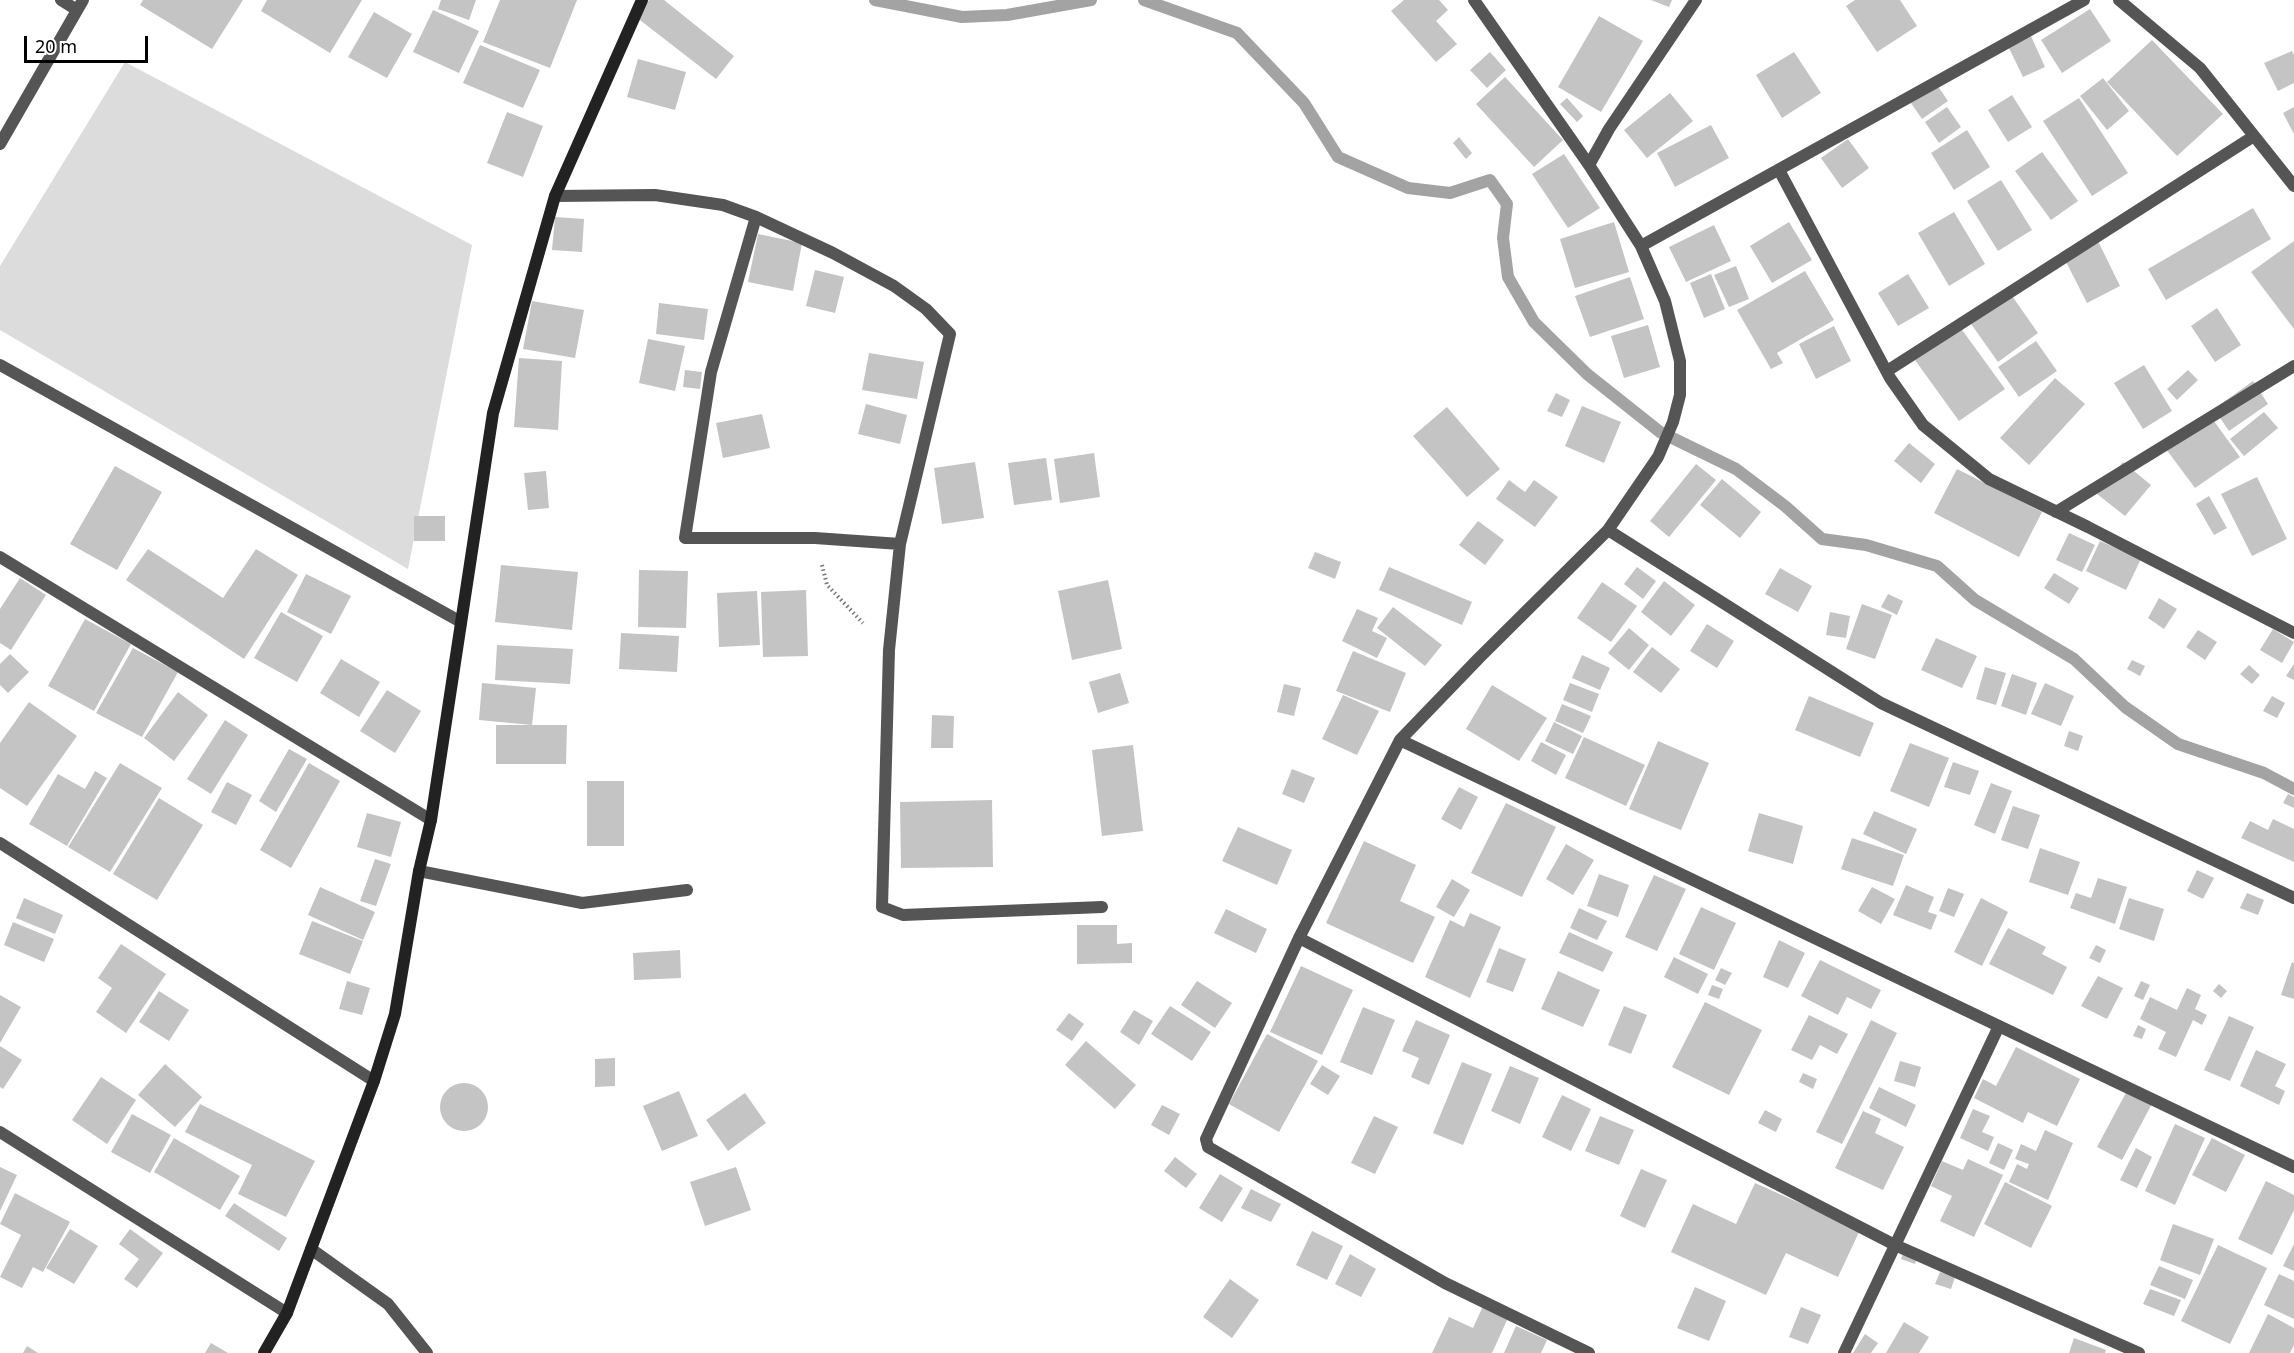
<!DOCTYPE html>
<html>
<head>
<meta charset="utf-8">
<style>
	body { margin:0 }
	#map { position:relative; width:2294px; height:1353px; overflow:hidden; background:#fff; font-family:"Noto Sans",sans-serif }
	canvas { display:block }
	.scale { position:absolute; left:24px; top:36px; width:124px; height:27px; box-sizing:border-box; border:3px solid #000; border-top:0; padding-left:8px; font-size:18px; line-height:21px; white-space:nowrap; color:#000; -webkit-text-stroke:4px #fff; paint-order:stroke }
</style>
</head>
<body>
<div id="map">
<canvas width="2294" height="1353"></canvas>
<div class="scale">20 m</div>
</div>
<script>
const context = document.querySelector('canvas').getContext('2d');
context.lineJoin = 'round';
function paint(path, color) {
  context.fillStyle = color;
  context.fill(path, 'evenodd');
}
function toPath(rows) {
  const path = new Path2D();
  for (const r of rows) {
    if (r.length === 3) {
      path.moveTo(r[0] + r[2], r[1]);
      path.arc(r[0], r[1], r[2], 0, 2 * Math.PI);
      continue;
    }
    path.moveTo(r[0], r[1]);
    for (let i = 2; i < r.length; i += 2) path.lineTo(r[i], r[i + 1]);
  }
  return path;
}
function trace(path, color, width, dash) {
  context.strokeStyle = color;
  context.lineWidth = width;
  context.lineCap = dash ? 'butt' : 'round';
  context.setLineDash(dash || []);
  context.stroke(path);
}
const green = toPath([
	[125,62,472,245,408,569,0,330,0,266]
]);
const stream = toPath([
	[875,0,962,17,1007,15,1091,0],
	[1144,0,1237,33,1304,103,1338,157,1408,188,1450,193,1490,180,1507,204,1503,238,1508,277,1534,322,1587,374,1660,432,1736,469,1785,506,1822,539,1866,545,1937,566,1975,600,2074,659,2125,707,2178,744,2264,773,2294,789]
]);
const building = toPath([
	[143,0,243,0,212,49,140,5],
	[267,0,362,0,330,53,261,11],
	[441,0,476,0,469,20,438,9],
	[500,0,577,0,550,68,483,42],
	[649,0,664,0,734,56,716,79,636,17],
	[1404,0,1439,0,1448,10,1436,21,1457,44,1436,62,1391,11],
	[1651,0,1672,0,1669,7],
	[1855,0,1900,0,1917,26,1877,52,1846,6],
	[2090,9,2111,41,2062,73,2041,40],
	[433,10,479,31,459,73,413,52],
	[374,12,412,34,387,78,348,57],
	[1599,16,1643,41,1601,112,1558,87],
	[2031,36,2045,67,2023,77,2008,46],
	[2152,40,2223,114,2177,156,2107,82],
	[480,45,540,70,523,108,463,83],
	[2292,51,2294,55,2294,83,2278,91,2264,63],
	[1490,52,1506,70,1487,88,1470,70],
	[1794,52,1821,93,1782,118,1756,75],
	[638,59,686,72,675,110,627,97],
	[1505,77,1563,140,1534,167,1476,104],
	[2103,78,2129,111,2107,130,2080,96],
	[1937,85,1948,101,1922,119,1911,103],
	[1670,93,1693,121,1647,158,1624,130],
	[2012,95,2032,127,2008,142,1988,110],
	[1567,98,1583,116,1577,122,1560,104],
	[2079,98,2128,173,2092,196,2043,121],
	[1947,107,1961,127,1939,143,1925,122],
	[2294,107,2294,134,2283,113],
	[507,112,543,126,523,177,487,163],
	[1711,125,1729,158,1675,187,1657,153],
	[1967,130,1990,167,1954,190,1931,153],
	[1459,137,1472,153,1466,159,1453,143],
	[1848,139,1869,168,1842,188,1821,158],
	[2042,152,2078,201,2051,220,2015,171],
	[1564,154,1600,208,1568,228,1532,174],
	[2001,180,2032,230,1998,251,1967,201],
	[2253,208,2271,239,2166,300,2148,269],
	[1954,212,1985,264,1949,286,1918,233],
	[555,217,584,219,582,252,552,250],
	[1614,222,1629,272,1575,288,1560,239],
	[1789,222,1812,260,1772,283,1750,246],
	[1714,225,1731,261,1686,282,1669,247],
	[758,234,802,243,793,291,748,282],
	[2095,235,2120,286,2087,303,2061,252],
	[2294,241,2294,329,2251,272],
	[1736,266,1749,299,1729,307,1714,275],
	[815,270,844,277,835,313,806,306],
	[1805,271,1834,320,1777,353,1783,363,1771,369,1737,310],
	[1711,274,1725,309,1704,318,1690,283],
	[1908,274,1929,308,1898,326,1878,293],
	[1630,277,1644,319,1590,337,1575,296],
	[2010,293,2038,333,1998,362,1969,321],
	[532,301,584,310,575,358,523,349],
	[659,303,708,309,704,340,656,334],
	[2217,308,2241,345,2215,362,2191,326],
	[1648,325,1660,367,1624,378,1611,336],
	[1834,326,1851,361,1816,379,1799,344],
	[1960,327,2005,389,1959,421,1915,360],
	[648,339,685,346,675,391,639,383],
	[2036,341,2057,371,2019,397,1998,367],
	[869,353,924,362,917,399,862,390],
	[519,358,562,361,558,430,514,427],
	[2144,365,2172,411,2143,429,2114,383],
	[685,370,702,372,700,389,683,387],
	[2188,370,2198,380,2177,400,2167,389],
	[2055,378,2085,404,2029,465,2000,438],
	[2253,381,2268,404,2229,431,2214,409],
	[1556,393,1570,400,1562,417,1547,411],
	[866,404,907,415,900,444,858,434],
	[1582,406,1621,422,1604,463,1565,446],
	[1447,407,1500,469,1467,497,1413,436],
	[2264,412,2278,428,2244,456,2230,439],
	[762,414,770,448,723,458,716,423],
	[2211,417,2240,457,2195,488,2166,449],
	[1909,443,1935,464,1921,483,1894,461],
	[1094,453,1100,497,1060,503,1054,459],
	[1046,458,1052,500,1014,505,1008,463],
	[975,462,984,518,942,524,934,468],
	[2123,462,2151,485,2125,516,2097,494],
	[1696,464,1716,480,1669,537,1650,521],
	[115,466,162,492,117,570,70,544],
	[1957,469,2042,512,2019,557,1934,513],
	[546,471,549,508,528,510,524,473],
	[2257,477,2287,539,2252,556,2221,494],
	[1722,479,1761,512,1740,538,1700,505],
	[1509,480,1525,492,1534,480,1558,497,1535,527,1496,499],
	[2209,496,2227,528,2214,535,2196,504],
	[414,516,445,516,445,541,414,541],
	[1478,521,1504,540,1485,565,1459,545],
	[2069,533,2095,545,2082,572,2056,560],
	[2100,541,2141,559,2126,590,2086,571],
	[148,549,223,598,256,549,298,575,244,659,126,580],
	[1315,552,1341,562,1335,579,1308,568],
	[501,565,578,572,572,630,495,622],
	[1389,567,1472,602,1462,625,1379,590],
	[1637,567,1656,581,1643,599,1624,584],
	[1780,568,1812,586,1798,612,1765,594],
	[639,570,688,571,686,628,638,627],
	[2054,573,2079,588,2069,604,2044,588],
	[306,574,351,596,331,634,287,612],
	[20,578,46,595,11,650,0,643,0,609],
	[1108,580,1122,649,1072,660,1058,591],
	[1664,581,1695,605,1671,636,1641,612],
	[1602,582,1637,606,1611,642,1577,618],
	[806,590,808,656,763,657,761,592],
	[757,591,760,645,719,647,717,593],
	[1888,594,1903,601,1897,615,1881,607],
	[2159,598,2177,609,2164,629,2148,618],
	[1862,604,1892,615,1875,659,1846,649],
	[1393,607,1442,645,1425,666,1377,628],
	[1357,609,1378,618,1372,631,1387,638,1377,658,1342,641],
	[281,612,323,636,297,682,254,658],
	[1830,612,1850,616,1846,638,1826,635],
	[85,619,131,644,94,711,48,686],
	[1707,624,1734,641,1717,668,1690,651],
	[1629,628,1649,645,1629,670,1608,653],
	[2273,629,2294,642,2282,663,2260,650],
	[2198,630,2217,642,2205,660,2186,647],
	[621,633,679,636,677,672,619,669],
	[1936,638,1977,656,1962,688,1921,670],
	[497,645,573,649,570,684,495,680],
	[1652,647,1680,669,1661,693,1633,672],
	[133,648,178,672,142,737,96,713],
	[1353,651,1406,673,1390,712,1336,691],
	[10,654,29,672,8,693,0,685,0,664],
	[1582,655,1610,668,1600,690,1572,678],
	[341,659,380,682,359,717,320,693],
	[2132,660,2145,666,2140,676,2127,669],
	[2294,664,2294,680,2286,676],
	[2249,665,2260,675,2252,684,2240,674],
	[1985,667,2006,673,1996,705,1976,699],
	[1120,673,1129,703,1098,713,1089,682],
	[2012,674,2037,683,2026,715,2001,706],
	[482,683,536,688,532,725,479,720],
	[1570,683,1599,694,1592,712,1563,700],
	[2045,683,2074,696,2061,726,2031,714],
	[1284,684,1301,688,1294,716,1277,712],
	[1492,685,1547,718,1519,761,1466,729],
	[387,690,421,711,395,753,360,731],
	[178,692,208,715,174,761,144,738],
	[1343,695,1379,711,1357,755,1322,739],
	[1809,696,1874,723,1860,757,1795,730],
	[2272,696,2285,703,2277,718,2263,711],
	[29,702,77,736,27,806,0,788,0,743],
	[1562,704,1591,716,1583,733,1555,721],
	[932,715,954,716,953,748,931,748],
	[225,720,248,735,211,794,187,779],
	[1554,722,1582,736,1573,754,1545,741],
	[496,725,567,725,566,764,496,764],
	[2069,731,2083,736,2078,751,2064,746],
	[1584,737,1645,765,1626,806,1565,778],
	[1658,741,1709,763,1681,830,1629,809],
	[1541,742,1566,755,1556,775,1531,761],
	[1910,743,1949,758,1929,807,1890,791],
	[1133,745,1143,831,1102,836,1092,750],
	[289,749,307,759,276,812,259,801],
	[1953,762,1979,771,1970,795,1944,787],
	[120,763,162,788,110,872,68,847],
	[309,763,340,781,291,868,260,850],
	[1292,769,1315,778,1304,803,1282,794],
	[95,771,107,778,67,846,29,824,58,774,85,789],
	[587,781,624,781,624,846,587,846],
	[227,782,252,795,236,825,211,812],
	[1991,783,2012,791,1995,834,1974,825],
	[1459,787,1478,797,1461,830,1441,819],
	[2288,794,2294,797,2294,808,2283,803],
	[159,798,203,825,157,900,113,874],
	[992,800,993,867,901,868,900,802],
	[1506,803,1556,827,1522,897,1471,873],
	[2013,806,2040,815,2028,849,2001,840],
	[1874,811,1917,829,1906,854,1863,834],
	[367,813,401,822,391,857,357,847],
	[1759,813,1803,826,1793,864,1748,851],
	[2273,819,2294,829,2294,862,2241,838,2250,821,2268,830],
	[1238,827,1292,850,1277,885,1222,861],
	[1852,838,1904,855,1893,886,1841,869],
	[1364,841,1416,865,1400,901,1435,917,1413,963,1326,923],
	[1566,844,1594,860,1573,895,1546,879],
	[2040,848,2080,862,2068,895,2029,882],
	[375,859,391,864,376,906,360,901],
	[2197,870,2214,878,2203,899,2187,891],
	[1599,874,1629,885,1618,917,1587,906],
	[1654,875,1686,889,1657,951,1625,937],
	[2098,878,2127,887,2115,924,2070,908,2076,893,2091,898],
	[1452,879,1470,890,1454,917,1436,907],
	[1906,885,1934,897,1928,912,1937,915,1931,930,1893,915],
	[320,887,375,912,363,940,308,915],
	[1872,887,1895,899,1881,924,1858,911],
	[1948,888,1964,894,1954,917,1939,911],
	[2247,893,2264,900,2258,915,2240,908],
	[24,898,63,915,55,934,16,918],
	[1981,898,2008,912,1982,966,1954,952],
	[2129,898,2164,909,2154,941,2119,929],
	[1701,907,1736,923,1714,970,1679,954],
	[1579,908,1607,921,1597,940,1570,928],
	[1226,909,1267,929,1256,953,1214,933],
	[1470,913,1501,927,1470,998,1425,977,1450,920,1464,927],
	[312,921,363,941,350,974,299,954],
	[13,922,54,939,44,962,4,945],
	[1077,925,1117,925,1117,944,1132,943,1132,963,1077,964],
	[2008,928,2046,947,2042,954,2067,967,2053,995,1989,964],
	[1569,932,1613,952,1603,972,1559,953],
	[1779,940,1805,953,1788,988,1763,977],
	[121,944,166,974,126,1033,96,1012,112,988,98,978],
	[2096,945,2106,950,2100,963,2089,958],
	[1499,948,1526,959,1513,992,1486,982],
	[680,950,681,978,634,980,633,953],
	[1674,957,1708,974,1698,994,1664,977],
	[1820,960,1881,990,1871,1009,1847,997,1838,1015,1801,996],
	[2292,962,2294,963,2294,999,2281,995],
	[1301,966,1353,990,1322,1055,1270,1032],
	[1721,968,1732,973,1725,985,1715,980],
	[1558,971,1600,990,1583,1027,1541,1009],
	[2098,976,2123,988,2107,1019,2081,1006],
	[347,981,370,988,362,1015,339,1009],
	[1197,981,1232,1003,1215,1028,1181,1005],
	[2141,981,2150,985,2143,1000,2134,996],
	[2219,984,2227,991,2221,998,2213,991],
	[1712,985,1723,989,1719,999,1708,995],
	[2187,988,2201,995,2195,1009,2207,1015,2202,1025,2193,1020,2176,1057,2158,1049,2166,1032,2140,1019,2150,997,2177,1010],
	[159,991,189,1010,169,1041,139,1022],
	[0,995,21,1007,0,1043],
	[1705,1002,1762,1030,1729,1095,1672,1067],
	[1170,1006,1211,1032,1192,1061,1151,1034],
	[1624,1006,1647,1015,1631,1054,1608,1045],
	[1363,1007,1395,1020,1372,1075,1340,1062],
	[1134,1010,1153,1021,1139,1045,1120,1032],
	[1069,1013,1084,1024,1072,1041,1056,1030],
	[1809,1015,1848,1034,1837,1054,1820,1045,1812,1060,1791,1050],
	[2229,1016,2254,1027,2230,1081,2204,1070],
	[1416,1020,1450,1035,1429,1085,1411,1077,1419,1058,1402,1051],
	[1871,1020,1897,1033,1842,1144,1816,1132],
	[2138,1025,2146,1029,2142,1039,2133,1036],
	[1267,1034,1318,1061,1279,1132,1229,1104],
	[1086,1041,1136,1085,1115,1109,1065,1065],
	[0,1046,22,1060,3,1089,0,1087],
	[2016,1047,2080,1079,2057,1126,2028,1112,2023,1123,1974,1098,1983,1079,1996,1086],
	[2256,1050,2286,1064,2275,1086,2285,1091,2279,1105,2240,1086],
	[615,1058,615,1086,595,1087,595,1059],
	[1900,1061,1921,1067,1915,1087,1894,1081],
	[1462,1062,1492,1074,1463,1145,1433,1133],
	[165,1064,202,1097,175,1127,138,1095],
	[1322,1065,1340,1076,1328,1095,1310,1084],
	[1510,1066,1539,1078,1520,1124,1491,1111],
	[1803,1073,1817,1079,1813,1089,1799,1082],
	[101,1077,136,1100,107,1144,72,1120],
	[464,1107,24],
	[1879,1087,1916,1105,1906,1127,1869,1108],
	[2129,1087,2154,1100,2122,1160,2097,1147],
	[679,1091,698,1136,662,1151,643,1106],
	[745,1093,766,1123,728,1151,706,1120],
	[1562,1095,1591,1109,1571,1151,1542,1137],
	[200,1104,315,1161,286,1217,238,1194,252,1165,185,1132],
	[1162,1105,1180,1114,1169,1135,1151,1125],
	[1973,1109,1990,1116,1982,1132,1994,1137,1988,1151,1960,1138],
	[1765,1110,1782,1119,1776,1132,1758,1123],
	[1863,1111,1881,1119,1875,1133,1904,1147,1883,1190,1835,1168],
	[132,1114,171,1135,150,1173,111,1152],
	[1374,1116,1398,1127,1375,1174,1351,1163],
	[1600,1116,1634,1130,1619,1165,1585,1151],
	[2175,1124,2205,1138,2175,1205,2145,1191],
	[2045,1130,2073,1143,2048,1200,2009,1182,2017,1164,2027,1169,2029,1164,2015,1159,2021,1144,2036,1151],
	[174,1138,240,1176,220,1210,154,1172],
	[2212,1138,2245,1155,2226,1192,2192,1175],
	[1998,1143,2013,1150,2004,1170,1989,1163],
	[2136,1148,2152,1157,2137,1188,2120,1180],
	[1175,1157,1197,1174,1186,1188,1164,1171],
	[1968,1159,2003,1175,1974,1237,1940,1221,1952,1196,1931,1186,1942,1161,1963,1170],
	[0,1167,17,1175,0,1211],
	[736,1167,751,1210,705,1226,690,1182],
	[1641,1169,1667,1180,1645,1228,1620,1216],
	[1220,1174,1243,1188,1222,1222,1199,1208],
	[2266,1181,2294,1195,2294,1210,2272,1255,2238,1239],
	[2005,1182,2052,1206,2031,1248,1984,1224],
	[1755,1183,1860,1230,1838,1277,1786,1253,1766,1295,1671,1252,1693,1204,1736,1224],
	[1251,1189,1281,1204,1271,1222,1241,1208],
	[15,1193,70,1222,43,1272,33,1267,22,1288,0,1277,21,1235,0,1224],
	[234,1203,287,1238,279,1251,225,1216],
	[2173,1224,2214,1239,2200,1275,2160,1260],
	[70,1229,98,1246,74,1284,46,1268],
	[130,1229,163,1253,137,1288,124,1279,139,1259,119,1244],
	[1312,1231,1343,1246,1327,1280,1296,1265],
	[2294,1244,2294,1271,2283,1266],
	[2218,1245,2267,1268,2230,1344,2181,1321],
	[1904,1251,1918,1254,1915,1264,1901,1259],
	[1350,1254,1376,1269,1361,1297,1335,1284],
	[2159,1266,2193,1280,2185,1299,2150,1285],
	[1940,1272,1955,1277,1951,1289,1935,1284],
	[2279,1274,2294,1281,2294,1319,2264,1305],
	[1230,1279,1259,1300,1232,1338,1203,1317],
	[1695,1287,1726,1301,1709,1341,1677,1328],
	[2150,1289,2181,1300,2174,1316,2143,1304],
	[1483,1306,1508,1318,1492,1353,1432,1353,1449,1317,1473,1328],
	[1801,1307,1821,1315,1808,1344,1789,1337],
	[2268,1314,2294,1328,2294,1345,2290,1353,2249,1353],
	[1904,1322,1929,1337,1919,1353,1886,1353],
	[1516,1326,1547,1340,1541,1353,1504,1353],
	[1865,1334,1878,1343,1871,1353,1853,1353],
	[2074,1338,2106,1350,2105,1353,2069,1353],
	[211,1343,228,1353,205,1353],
	[27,1346,38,1353,23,1353]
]);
const path = toPath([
	[822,565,827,585,863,623]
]);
const street = toPath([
	[61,0,77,10],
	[1474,0,1589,165,1641,246,1665,301,1680,361,1680,395,1673,422,1658,457,1608,530,1479,658,1400,740,1299,938,1206,1139,1208,1147,1445,1283,1589,1353],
	[2119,0,2200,68,2294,186],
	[0,144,83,0],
	[1589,165,1609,129,1696,0],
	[1779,170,1890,378,1923,425,1989,479,2088,527,2294,633],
	[555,196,655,195,723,205,756,217,833,253,894,286,926,309,950,334,900,544,889,650,882,907,903,915,1102,907],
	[756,217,711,372,685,538,815,538,900,544],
	[1641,246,2084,0],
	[0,365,461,622],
	[1887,371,2254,136],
	[2056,512,2294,366],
	[1608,530,1881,703,2294,898],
	[0,557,431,820],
	[1400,740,2294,1167],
	[0,843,374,1081],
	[419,871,582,903,687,890],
	[1299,938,1895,1245,2139,1353],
	[0,1132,287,1313],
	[311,1249,388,1304,427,1353],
	[1844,1353,1999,1026]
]);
const secondary = toPath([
	[264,1353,287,1313,374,1081,395,1014,419,871,431,820,493,413,555,196,642,0]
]);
paint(green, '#dcdcdc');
trace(stream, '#a3a3a3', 12);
paint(building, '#c4c4c4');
trace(path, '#777', 4, [1.5, 3]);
trace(street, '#555', 12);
trace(secondary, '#222', 12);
</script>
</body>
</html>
